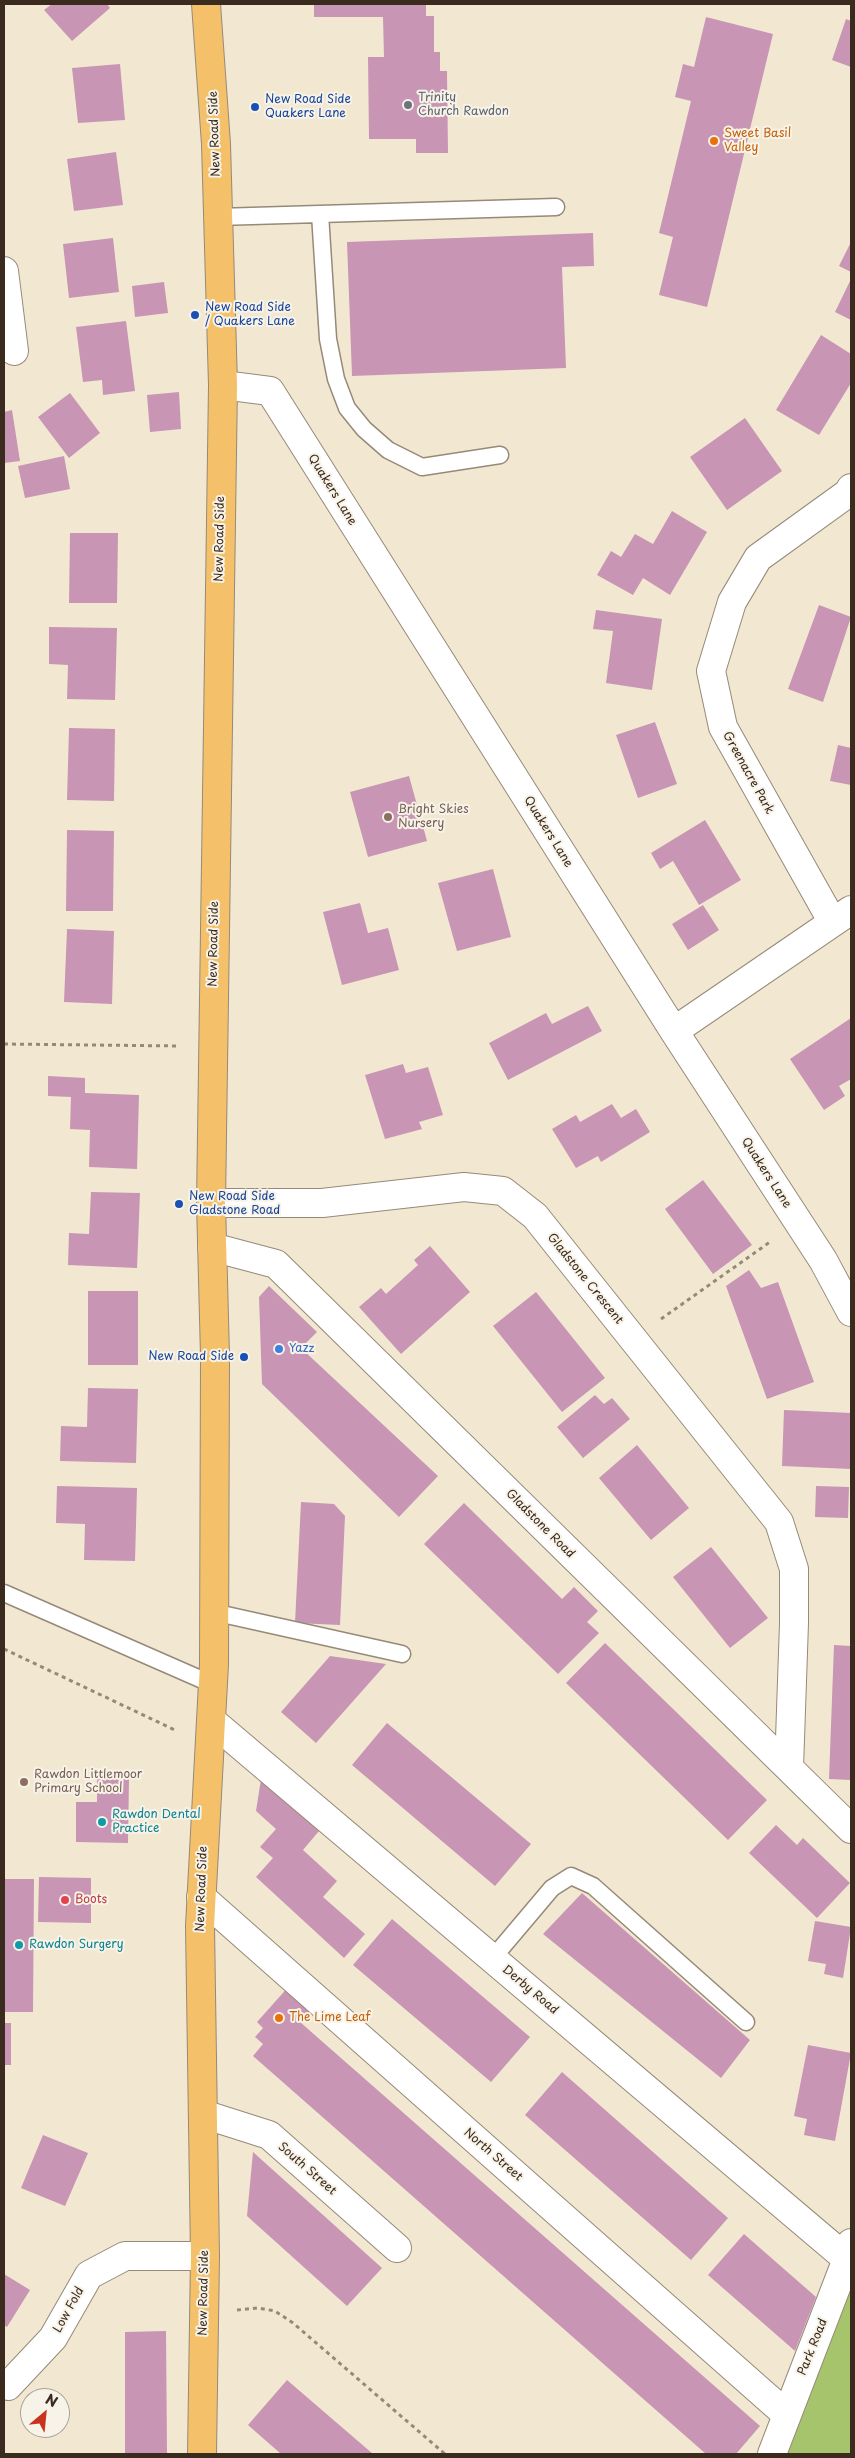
<!DOCTYPE html>
<html>
<head>
<meta charset="utf-8">
<style>
	body { margin:0 }
	#map { position:relative; width:855px; height:2458px; overflow:hidden; background:#f2e8d2; font-family:"Playpen Sans",sans-serif }
	canvas { display:block }
	.frame { position:absolute; inset:0; border:5px solid #3b2a1e; pointer-events:none }
	.north { position:absolute; left:20px; top:2388px; width:50px; height:50px; box-sizing:border-box; background:#f7f3e8; border:1px solid #aca397; border-radius:50%; rotate:28deg; font-size:14px; font-weight:700; line-height:20px; text-align:center; color:#3b2a1e }
	.north::after { content:''; display:block; margin:auto; width:18px; height:22px; background:#c8321e; clip-path:polygon(50% 0,100% 100%,50% 72%,0 100%) }
</style>
</head>
<body>
<div id="map">
<canvas width="855" height="2458"></canvas>
<div class="frame"></div>
<div class="north">N</div>
</div>
<script>
const context = document.querySelector('canvas').getContext('2d');
context.lineJoin = 'round';
function paint(path, color) {
  context.fillStyle = color;
  context.fill(path, 'evenodd');
}
function toPath(rows) {
  const path = new Path2D();
  for (const r of rows) {
    path.moveTo(r[0], r[1]);
    for (let i = 2; i < r.length; i += 2) path.lineTo(r[i], r[i + 1]);
  }
  return path;
}
function trace(path, color, width, dash) {
  context.strokeStyle = color;
  context.lineWidth = width;
  context.lineCap = dash ? 'butt' : 'round';
  context.setLineDash(dash || []);
  context.stroke(path);
}
function label(font, color, halo, rows, align = 'center') {
  context.font = font + ' "Playpen Sans",sans-serif';
  context.lineWidth = 4;
  context.setLineDash([]);
  context.textBaseline = 'middle';
  context.strokeStyle = halo;
  context.fillStyle = color;
  for (const [text, x, y, turn = 0] of rows) {
    context.save();
    context.translate(x, y);
    context.rotate((+turn || 0) * Math.PI / 180);
    context.textAlign = isNaN(turn) ? turn : align;
    if (halo) context.strokeText(text, 0, 0);
    context.fillText(text, 0, 0);
    context.restore();
  }
}
const green = toPath([
	[851,2239,851,2454,772,2454]
]);
const building = toPath([
	[52,4,107,4,110,8,72,41,44,10],
	[314,4,426,4,426,16,434,16,434,52,440,52,440,71,447,71,448,153,416,153,416,139,369,139,368,57,384,57,383,17,314,17],
	[706,17,773,34,707,307,659,295,673,237,659,233,691,101,675,97,683,64,694,67],
	[846,19,851,21,851,67,832,60],
	[120,64,125,120,78,123,72,68],
	[116,152,123,205,74,211,67,159],
	[593,233,594,266,562,267,566,368,352,376,347,242],
	[113,238,119,292,69,298,63,244],
	[851,242,851,272,839,266],
	[851,279,851,320,835,312],
	[164,282,168,313,135,317,132,286],
	[126,321,135,391,103,395,102,380,83,382,76,327],
	[821,335,851,354,851,383,819,435,776,410],
	[179,392,181,429,150,432,147,395],
	[70,393,100,433,69,458,38,417],
	[12,410,20,461,4,463,4,412],
	[745,418,782,471,727,510,690,457],
	[64,456,70,489,25,498,18,466],
	[672,511,707,532,670,595,643,578,633,595,597,575,611,551,621,557,635,534,653,544],
	[70,533,118,533,117,603,69,603],
	[819,605,851,617,823,702,788,689],
	[596,610,662,619,652,690,606,683,613,631,593,629],
	[49,627,117,628,115,700,67,699,68,665,49,664],
	[655,722,677,784,638,798,616,735],
	[69,728,115,729,114,801,67,800],
	[838,745,851,748,851,785,830,781],
	[409,776,427,841,368,857,350,792],
	[705,820,741,880,699,905,673,861,660,869,651,853],
	[67,830,114,831,113,911,66,911],
	[493,869,511,937,457,951,438,883],
	[360,903,368,933,388,928,399,970,342,985,323,912],
	[703,905,719,930,688,950,672,924],
	[67,929,114,931,112,1004,64,1002],
	[588,1006,602,1031,508,1080,489,1043,546,1013,552,1024],
	[851,1018,851,1079,839,1086,845,1096,824,1110,790,1059],
	[403,1064,406,1073,428,1067,443,1115,419,1122,422,1129,385,1139,365,1075],
	[48,1076,85,1078,85,1093,139,1095,137,1169,89,1167,90,1130,70,1129,71,1097,48,1096],
	[612,1104,621,1118,636,1109,650,1132,601,1162,598,1156,576,1168,552,1129,576,1115,580,1122],
	[703,1180,752,1245,713,1274,665,1209],
	[91,1192,140,1193,137,1268,68,1265,69,1233,89,1234],
	[430,1246,470,1292,401,1354,359,1307,381,1288,386,1294,418,1265,414,1260],
	[749,1270,761,1288,778,1282,814,1382,767,1399,726,1286],
	[269,1286,317,1332,301,1348,438,1476,399,1517,262,1384,259,1297],
	[88,1291,138,1291,138,1365,88,1365],
	[536,1292,605,1378,562,1412,493,1326],
	[88,1388,138,1389,136,1463,60,1461,61,1426,87,1427],
	[595,1395,604,1404,612,1398,630,1419,583,1458,557,1427],
	[784,1410,851,1413,851,1469,782,1466],
	[637,1445,689,1508,651,1540,599,1478],
	[57,1486,137,1488,135,1561,84,1560,85,1524,56,1523],
	[816,1486,849,1487,848,1518,815,1517],
	[301,1502,334,1504,345,1516,340,1625,295,1623],
	[464,1503,562,1599,574,1587,598,1611,587,1622,599,1633,558,1674,424,1544],
	[711,1547,768,1618,730,1648,673,1577],
	[605,1643,767,1800,728,1840,566,1683],
	[834,1645,851,1646,851,1780,829,1779],
	[330,1656,386,1664,316,1743,281,1712],
	[387,1723,531,1844,495,1886,352,1765],
	[97,1778,129,1778,128,1843,76,1842,76,1802,97,1802],
	[261,1779,319,1831,303,1850,337,1881,323,1897,365,1934,344,1958,256,1877,273,1858,260,1847,276,1829,256,1811],
	[776,1825,797,1845,803,1838,850,1883,817,1918,749,1853],
	[39,1877,91,1878,91,1923,38,1922],
	[4,1879,34,1879,33,2012,4,2012],
	[582,1893,750,2040,721,2078,543,1934],
	[392,1919,530,2037,491,2082,353,1965],
	[815,1921,851,1927,843,1978,824,1974,826,1964,808,1961],
	[290,1985,314,2007,300,2022,760,2426,736,2454,706,2454,253,2056,263,2044,255,2037,263,2028,257,2022],
	[4,2023,11,2023,11,2065,4,2065],
	[808,2045,851,2053,835,2141,804,2135,807,2119,794,2116],
	[562,2072,728,2218,691,2260,525,2115],
	[43,2135,88,2153,65,2206,21,2188],
	[253,2152,382,2268,347,2306,247,2216],
	[744,2234,816,2297,795,2351,708,2275],
	[4,2274,30,2290,7,2327,4,2325],
	[166,2331,167,2454,125,2454,125,2332],
	[287,2380,373,2454,281,2454,248,2425]
]);
const path = toPath([
	[4,1044,180,1046],
	[661,1319,770,1242],
	[4,1649,177,1731],
	[237,2310,258,2308,275,2311,293,2323,445,2454]
]);
const lane = toPath([
	[320,214,328,339,336,379,347,408,364,429,388,450,422,467,500,455],
	[218,217,556,207],
	[4,1593,214,1685],
	[213,1612,402,1654],
	[492,1959,552,1888,571,1876,593,1886,746,2022]
]);
const street = toPath([
	[4,271,14,351],
	[223,385,270,391,674,1031,823,1260,851,1312],
	[832,921,723,727,711,671,732,602,758,558,848,493,851,488],
	[674,1031,851,910],
	[211,1203,322,1203,464,1187,503,1191,535,1216,779,1522,794,1569,794,1623,789,1768],
	[212,1247,276,1264,851,1829],
	[213,1722,847,2259],
	[201,1897,786,2414],
	[203,2114,269,2135,397,2248],
	[4,2385,8,2386,53,2338,89,2275,125,2256,205,2256],
	[772,2454,847,2259,851,2243]
]);
const primary = toPath([
	[202,2454,205,2256,200,1926,214,1664,215,1356,211,1203,223,385,216,144,206,4]
]);
const markers = [
	[408,105,5,"#6b7280"],
	[255,107,5,"#1a4fb4"],
	[714,141,5,"#e8710a"],
	[195,315,5,"#1a4fb4"],
	[388,817,5,"#8d6e63"],
	[179,1204,5,"#1a4fb4"],
	[279,1349,5,"#3f7fe0"],
	[244,1357,5,"#1a4fb4"],
	[24,1782,5,"#8d6e63"],
	[102,1822,5,"#0f9aa8"],
	[65,1900,5,"#e0444e"],
	[19,1945,5,"#0f9aa8"],
	[279,2018,5,"#e8710a"]
];
const worshipNames = [
	["Trinity",418,98],
	["Church Rawdon",418,112]
];
const transitNames = [
	["New Road Side",265,100],
	["Quakers Lane",265,114],
	["New Road Side",205,308],
	["/ Quakers Lane",205,322],
	["New Road Side",189,1197],
	["Gladstone Road",189,1211],
	["New Road Side",234,1357,"right"]
];
const streetNames = [
	["New Road Side",215,134,-92],
	["Quakers Lane",332,490,58],
	["New Road Side",220,539,-89],
	["Greenacre Park",748,773,61],
	["Quakers Lane",548,832,58],
	["New Road Side",214,944,-89],
	["Quakers Lane",766,1173,57],
	["Gladstone Crescent",585,1279,51],
	["Gladstone Road",540,1524,45],
	["New Road Side",202,1889,-88],
	["Derby Road",530,1990,40],
	["North Street",493,2155,41],
	["South Street",307,2169,41],
	["New Road Side",204,2293,-89],
	["Low Fold",69,2310,-61],
	["Park Road",813,2347,-68]
];
const foodNames = [
	["Sweet Basil",724,134],
	["Valley",724,148],
	["The Lime Leaf",289,2018]
];
const educationNames = [
	["Bright Skies",398,810],
	["Nursery",398,824],
	["Rawdon Littlemoor",34,1775],
	["Primary School",34,1789]
];
const shopNames = [
	["Yazz",289,1349]
];
const cultureNames = [
	["Rawdon Dental",112,1815],
	["Practice",112,1829],
	["Rawdon Surgery",29,1945]
];
const healthNames = [
	["Boots",75,1900]
];
paint(green, '#a6c46c');
paint(building, '#c895b4');
trace(lane, '#968978', 19);
trace(street, '#968978', 30);
trace(primary, '#968978', 30);
trace(path, '#968978', 3, [4, 4]);
trace(lane, '#fff', 16);
trace(street, '#fff', 28);
trace(primary, '#f4c16a', 28);
for (const [x, y, r, color] of markers) {
  const dot = new Path2D();
  dot.arc(x, y, r, 0, 2 * Math.PI);
  context.fillStyle = color;
  context.fill(dot);
  trace(dot, '#f7f3e8', 2);
}
label('12px', '#5b616d', '#f7f3e8', worshipNames, 'left');
label('12px', '#164399', '#f7f3e8', transitNames, 'left');
label('12px', '#3b2a1e', '#f7f3e8', streetNames);
label('12px', '#c56008', '#f7f3e8', foodNames, 'left');
label('12px', '#785e54', '#f7f3e8', educationNames, 'left');
label('12px', '#366cbe', '#f7f3e8', shopNames, 'left');
label('12px', '#0d838f', '#f7f3e8', cultureNames, 'left');
label('12px', '#be3a42', '#f7f3e8', healthNames, 'left');
</script>
</body>
</html>
